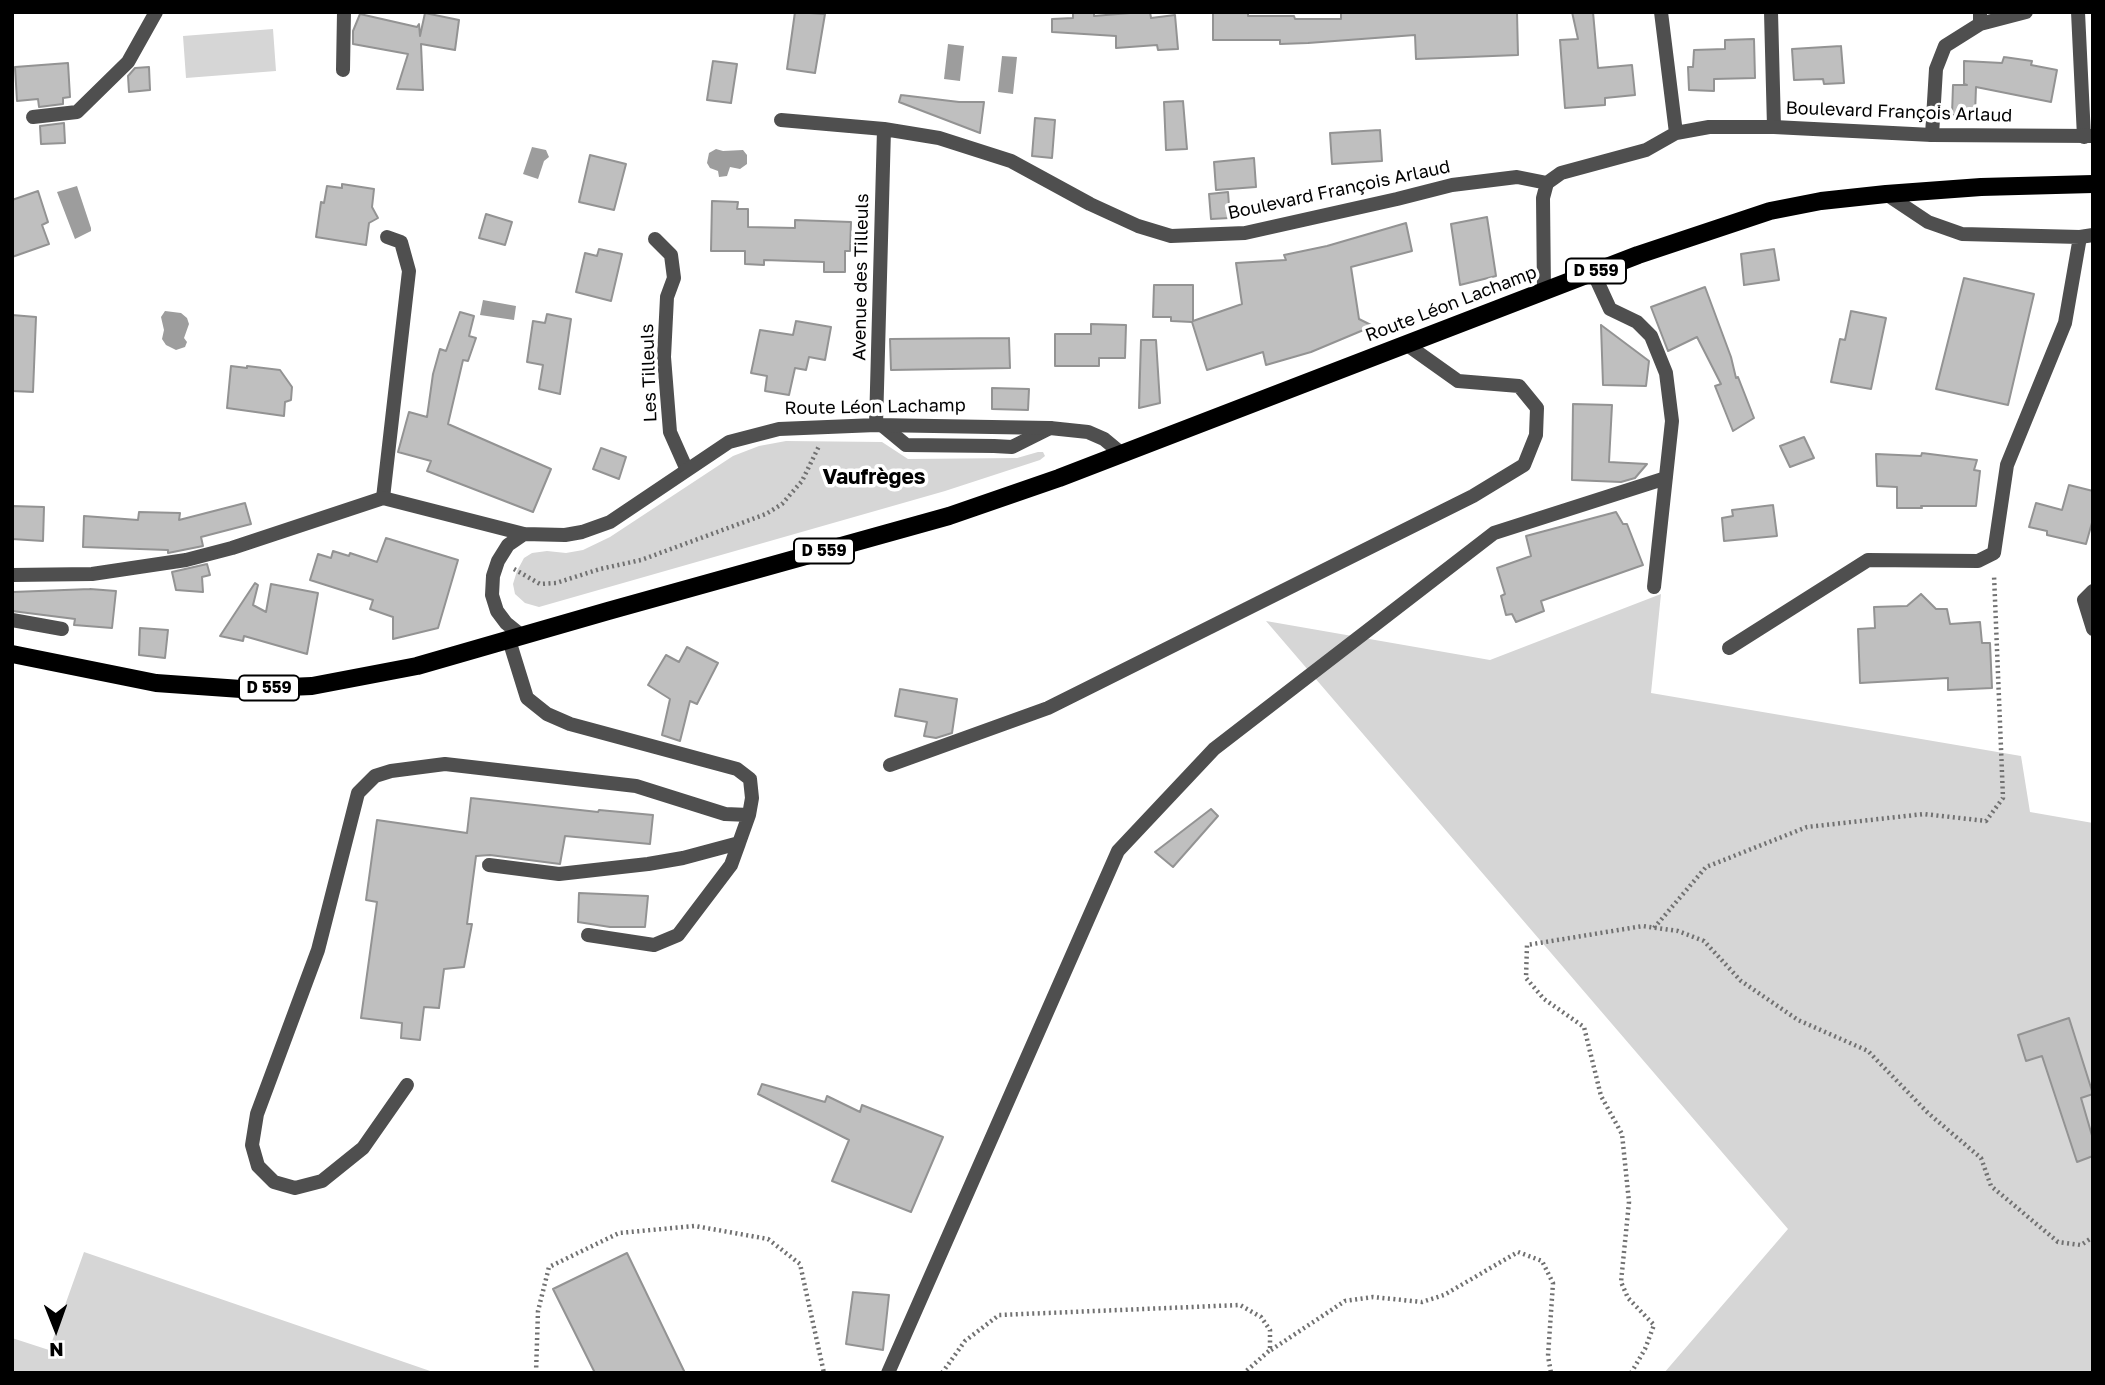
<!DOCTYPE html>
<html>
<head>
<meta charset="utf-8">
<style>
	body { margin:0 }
	#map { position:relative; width:2105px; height:1385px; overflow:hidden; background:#fff; font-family:"Golos Text",sans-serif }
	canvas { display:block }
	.frame { position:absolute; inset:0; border:14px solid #000; pointer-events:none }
	.north { position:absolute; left:21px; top:1294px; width:70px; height:70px; -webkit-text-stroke:5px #fff; paint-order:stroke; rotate:179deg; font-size:19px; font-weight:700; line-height:28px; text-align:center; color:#000 }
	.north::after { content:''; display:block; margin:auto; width:24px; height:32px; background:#000; clip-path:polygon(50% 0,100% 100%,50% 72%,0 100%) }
</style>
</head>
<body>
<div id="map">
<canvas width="2105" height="1385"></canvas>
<div class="frame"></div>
<div class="north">N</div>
</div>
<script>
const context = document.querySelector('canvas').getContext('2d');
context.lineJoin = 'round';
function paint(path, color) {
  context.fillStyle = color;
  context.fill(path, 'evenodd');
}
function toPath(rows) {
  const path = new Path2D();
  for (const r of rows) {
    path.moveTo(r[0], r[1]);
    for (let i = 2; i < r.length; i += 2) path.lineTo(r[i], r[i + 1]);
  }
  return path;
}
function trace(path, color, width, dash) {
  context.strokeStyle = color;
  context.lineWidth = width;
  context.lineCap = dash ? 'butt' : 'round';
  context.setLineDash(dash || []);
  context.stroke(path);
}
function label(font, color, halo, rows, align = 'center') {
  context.font = font + ' "Golos Text",sans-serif';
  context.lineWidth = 7;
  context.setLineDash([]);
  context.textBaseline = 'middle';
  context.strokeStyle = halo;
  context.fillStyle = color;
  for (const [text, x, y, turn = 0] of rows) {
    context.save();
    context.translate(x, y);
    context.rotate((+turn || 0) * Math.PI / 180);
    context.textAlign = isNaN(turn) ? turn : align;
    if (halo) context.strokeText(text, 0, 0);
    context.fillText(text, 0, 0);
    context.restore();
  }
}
const green = toPath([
	[273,29,276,71,186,78,183,36],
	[786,441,882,442,908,459,1017,458,1038,452,1043,452,1045,456,1040,460,945,491,539,607,525,603,515,594,513,584,517,571,524,558,532,553,547,551,566,553,583,550,610,537,733,456,759,446],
	[1661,594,1651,693,2021,756,2030,812,2093,823,2093,1373,1664,1373,1788,1229,1266,621,1490,660],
	[84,1252,436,1373,12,1373,12,1338,49,1350]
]);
const water = toPath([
	[948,44,964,46,960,81,944,79],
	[1002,56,1017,57,1013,94,998,92],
	[532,147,546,150,549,157,544,161,538,179,523,174],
	[716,149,723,151,743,150,747,155,747,164,740,169,730,167,727,176,719,177,718,171,710,168,707,163,709,153],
	[77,186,91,228,91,231,75,239,57,192],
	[483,300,516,306,514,320,480,315],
	[165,311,181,313,187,318,189,324,184,338,187,342,185,347,176,350,166,345,162,339,164,330,161,317]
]);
const building = toPath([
	[795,12,825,14,815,73,787,69,795,12],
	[1073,12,1094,12,1094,16,1142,12,1150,12,1151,18,1175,15,1178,49,1158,50,1157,45,1116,48,1116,36,1052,32,1052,19,1073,18,1073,12],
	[1213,12,1248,12,1248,16,1294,16,1295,19,1341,19,1341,12,1517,12,1518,55,1416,59,1415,35,1308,43,1280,44,1280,40,1213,40,1213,12],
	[1572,12,1593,12,1598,68,1632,65,1635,95,1605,98,1605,105,1565,108,1560,40,1578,39,1572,12],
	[425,13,459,20,455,50,421,44,423,90,397,89,408,54,353,44,353,31,360,14,417,27,419,24,420,36,425,13],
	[1754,39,1755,78,1714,79,1714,91,1689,90,1688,67,1693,67,1694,50,1725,49,1725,40,1754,39],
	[1841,46,1844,83,1824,84,1823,79,1794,80,1792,49,1841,46],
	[2004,57,2032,61,2031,65,2057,70,2051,102,1976,87,1975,115,1952,115,1953,85,1967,85,1964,84,1964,61,2002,63,2004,57],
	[713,61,737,64,731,103,707,100,713,61],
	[68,63,70,97,63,98,63,104,39,107,38,99,17,101,15,67,68,63],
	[149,67,150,90,129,92,128,76,135,68,149,67],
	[901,95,959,102,984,102,980,133,899,102,901,95],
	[1183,101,1187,149,1166,150,1164,102,1183,101],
	[1035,118,1055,120,1052,158,1032,156,1035,118],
	[64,123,65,143,41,144,40,126,64,123],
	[1380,130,1382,161,1332,164,1330,133,1380,130],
	[590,155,626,164,614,210,579,202,590,155],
	[1254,158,1256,187,1216,190,1214,162,1254,158],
	[342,184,374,189,372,207,378,218,369,223,366,245,316,237,321,202,324,203,327,186,342,188,342,184],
	[38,191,48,222,42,225,49,244,12,257,12,200,38,191],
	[1228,192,1230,218,1211,219,1209,194,1228,192],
	[712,201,738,202,737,209,748,209,748,227,795,228,795,220,851,222,850,251,845,251,845,272,824,272,824,262,764,260,764,265,745,264,745,251,711,251,712,201],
	[486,214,512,222,505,245,479,238,486,214],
	[1487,217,1496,276,1460,285,1451,224,1487,217],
	[1406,223,1412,251,1351,267,1359,319,1373,326,1311,352,1266,365,1263,352,1207,370,1192,322,1171,321,1171,317,1153,317,1154,285,1193,285,1193,321,1242,304,1236,263,1286,260,1284,255,1327,246,1406,223],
	[599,249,622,254,611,301,576,292,585,253,597,256,599,249],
	[1774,249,1779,280,1744,285,1741,254,1774,249],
	[1964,278,2034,294,2008,405,1936,389,1964,278],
	[1705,287,1731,357,1736,378,1738,377,1754,418,1733,431,1715,386,1721,384,1697,337,1668,351,1651,307,1705,287],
	[1851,311,1886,318,1871,389,1831,382,1840,339,1845,340,1851,311],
	[460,312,474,316,469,336,476,338,468,361,463,360,448,424,551,469,533,512,427,471,431,461,398,452,409,412,427,417,433,374,440,349,446,351,460,312],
	[547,314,571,319,560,394,539,389,543,365,527,362,533,321,545,323,547,314],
	[12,315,36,317,33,392,12,391,12,315],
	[796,321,831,327,825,360,809,357,806,370,795,368,789,395,765,391,767,376,751,373,760,330,793,335,796,321],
	[1091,324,1126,325,1125,358,1099,358,1099,366,1055,366,1055,334,1091,334,1091,324],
	[1601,325,1649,361,1646,386,1603,385,1601,325],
	[1009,338,1010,368,891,370,890,339,1009,338],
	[1141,340,1156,340,1160,403,1139,408,1141,340],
	[231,366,247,368,247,366,280,370,292,387,291,400,285,402,284,416,227,408,231,366],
	[992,388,1029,389,1028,410,992,409,992,388],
	[1573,404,1612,405,1609,462,1647,464,1635,478,1621,482,1572,480,1573,404],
	[1804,437,1814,458,1790,467,1780,446,1804,437],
	[601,448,626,457,619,479,593,469,601,448],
	[1922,453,1977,460,1974,470,1980,471,1976,506,1921,506,1922,508,1897,508,1897,487,1877,486,1876,454,1921,456,1922,453],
	[2069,485,2093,491,2093,519,2086,544,2047,535,2047,531,2029,527,2036,503,2062,510,2069,485],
	[245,503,251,524,201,537,203,546,168,553,168,550,83,547,84,516,138,520,139,512,180,513,179,520,245,503],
	[1773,505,1777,536,1724,541,1722,518,1733,516,1732,510,1773,505],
	[12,506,44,507,43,541,12,539,12,506],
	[1616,512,1623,524,1627,524,1643,565,1541,601,1544,611,1516,622,1512,614,1506,615,1501,596,1505,594,1497,568,1531,556,1526,536,1616,512],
	[386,538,458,560,438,628,393,639,393,617,370,609,373,600,310,580,318,554,331,558,333,551,349,556,350,553,377,562,386,538],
	[207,564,210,575,202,577,203,592,176,590,172,572,207,564],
	[255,583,258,585,253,605,266,612,271,584,318,593,307,654,244,636,243,641,220,636,255,583],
	[90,589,116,591,112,628,74,625,75,619,12,611,13,592,90,589],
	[1921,594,1936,609,1947,609,1950,624,1980,622,1982,643,1990,643,1992,688,1948,690,1948,678,1860,683,1858,629,1875,628,1874,607,1907,606,1921,594],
	[140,628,168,630,165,658,139,655,140,628],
	[687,647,718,663,697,704,690,701,680,741,662,735,670,699,648,685,666,655,679,662,687,647],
	[900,689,957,699,952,733,936,738,924,736,927,722,895,716,900,689],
	[471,798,598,812,599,810,653,815,650,844,565,836,560,864,490,855,476,856,467,924,472,924,464,967,444,969,439,1008,424,1007,420,1040,401,1038,402,1023,361,1018,377,902,366,900,377,820,467,833,471,798],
	[1211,809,1218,816,1173,867,1155,852,1211,809],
	[579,893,648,896,645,927,610,927,578,922,579,893],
	[2069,1018,2093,1094,2081,1098,2093,1139,2093,1156,2077,1162,2042,1056,2026,1061,2018,1035,2069,1018],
	[762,1084,825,1102,827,1096,860,1112,862,1105,943,1137,911,1212,832,1181,849,1140,758,1094,762,1084],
	[627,1253,685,1373,595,1373,553,1289,627,1253],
	[853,1292,889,1295,883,1350,846,1344,853,1292]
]);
const path = toPath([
	[514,569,540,584,556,583,600,569,641,560,766,514,782,504,802,481,819,446],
	[1654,928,1706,867,1807,827,1924,814,1986,821,2003,798,1994,575],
	[1271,1350,1345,1301,1373,1297,1422,1302,1444,1295,1518,1252,1542,1261,1553,1283,1548,1356,1551,1373],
	[536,1373,538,1311,549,1267,619,1233,695,1226,768,1239,800,1264,824,1373],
	[942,1373,965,1341,999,1315,1240,1305,1261,1317,1270,1330,1270,1350,1244,1373],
	[1631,1373,1645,1349,1654,1325,1628,1298,1621,1282,1629,1202,1622,1134,1601,1096,1584,1027,1544,999,1526,978,1527,945,1643,926,1678,931,1704,941,1741,981,1798,1020,1868,1051,1928,1113,1981,1158,1991,1186,2058,1242,2081,1245,2093,1237]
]);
const lane = toPath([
	[1771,12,1774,127],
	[2078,12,2084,137],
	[1980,24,2026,12],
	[343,70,344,12],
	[33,117,77,112,128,62,156,12],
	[1932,135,1936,69,1945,46,1980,24,1980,12],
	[1886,194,1928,222,1962,234,2080,237,2093,235],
	[655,239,671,255,674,278,667,297,664,357,670,432,686,468],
	[1593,272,1610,309,1637,322,1651,336,1666,373,1672,421,1654,587],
	[883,426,906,445,994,446,1012,447,1050,428],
	[383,498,409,271,401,242,387,237],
	[2093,591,2084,600,2093,629],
	[12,620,62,629],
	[1729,648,1868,560,1978,561,1994,553,2007,465,2065,323,2080,237],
	[890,765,1048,708,1473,496,1524,465,1536,435,1537,408,1519,386,1458,381,1406,344],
	[489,865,559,874,648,864,683,858,739,843,749,815],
	[588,935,654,945,678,935,731,865,739,843],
	[407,1085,363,1148,322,1181,295,1188,274,1182,258,1166,252,1145,257,1114,318,950,358,793,375,776,391,771,445,764,636,786,725,814,749,815,752,798,750,779,737,769,570,724,547,714,527,698,509,640],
	[888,1373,1118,851,1214,749,1494,533,1666,478]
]);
const street = toPath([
	[1661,12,1676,133],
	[781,120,884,129,939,138,1011,161,1090,204,1138,226,1171,236,1245,233,1397,199,1452,185,1517,177,1547,183],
	[1544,291,1543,198,1547,183,1561,173,1646,150,1676,133,1709,127,1774,127,1932,135,2093,136],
	[876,425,884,129],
	[12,575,92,574,186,560,232,548,383,498,524,534,565,535,582,532,610,522,729,442,779,429,876,425,1050,428,1088,432,1104,439,1122,454],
	[522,636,506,623,497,611,492,595,493,576,498,561,508,545,524,534]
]);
const primary = toPath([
	[12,654,156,683,241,689,312,686,417,666,608,611,949,516,1059,478,1638,255,1770,211,1821,201,1886,194,1981,187,2093,184]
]);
const shields = [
	[1596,271,60],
	[824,551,60],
	[269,688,60]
];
const shieldNames = [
	["D 559",1596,271],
	["D 559",824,551],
	["D 559",269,688]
];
const streetNames = [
	["Boulevard François Arlaud",1899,112,2],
	["Boulevard François Arlaud",1339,190,-12],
	["Avenue des Tilleuls",861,277,-89],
	["Route Léon Lachamp",1451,304,-21],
	["Les Tilleuls",649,373,-92],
	["Route Léon Lachamp",875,407,-1]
];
const quarterNames = [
	["Vaufrèges",874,477]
];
paint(green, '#d6d6d6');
paint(water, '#9d9d9d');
paint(building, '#bfbfbf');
trace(building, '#939393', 2);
trace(path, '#717171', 4.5, [2, 3.5]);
trace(lane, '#4f4f4f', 14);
trace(street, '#4f4f4f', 14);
trace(primary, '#000', 18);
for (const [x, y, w] of shields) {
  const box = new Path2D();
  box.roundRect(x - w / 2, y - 12.5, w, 25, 5);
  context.fillStyle = '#fff';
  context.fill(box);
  trace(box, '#000', 2);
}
label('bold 16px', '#000', null, shieldNames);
label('18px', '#000', '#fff', streetNames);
label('bold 21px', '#000', '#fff', quarterNames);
</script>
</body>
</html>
